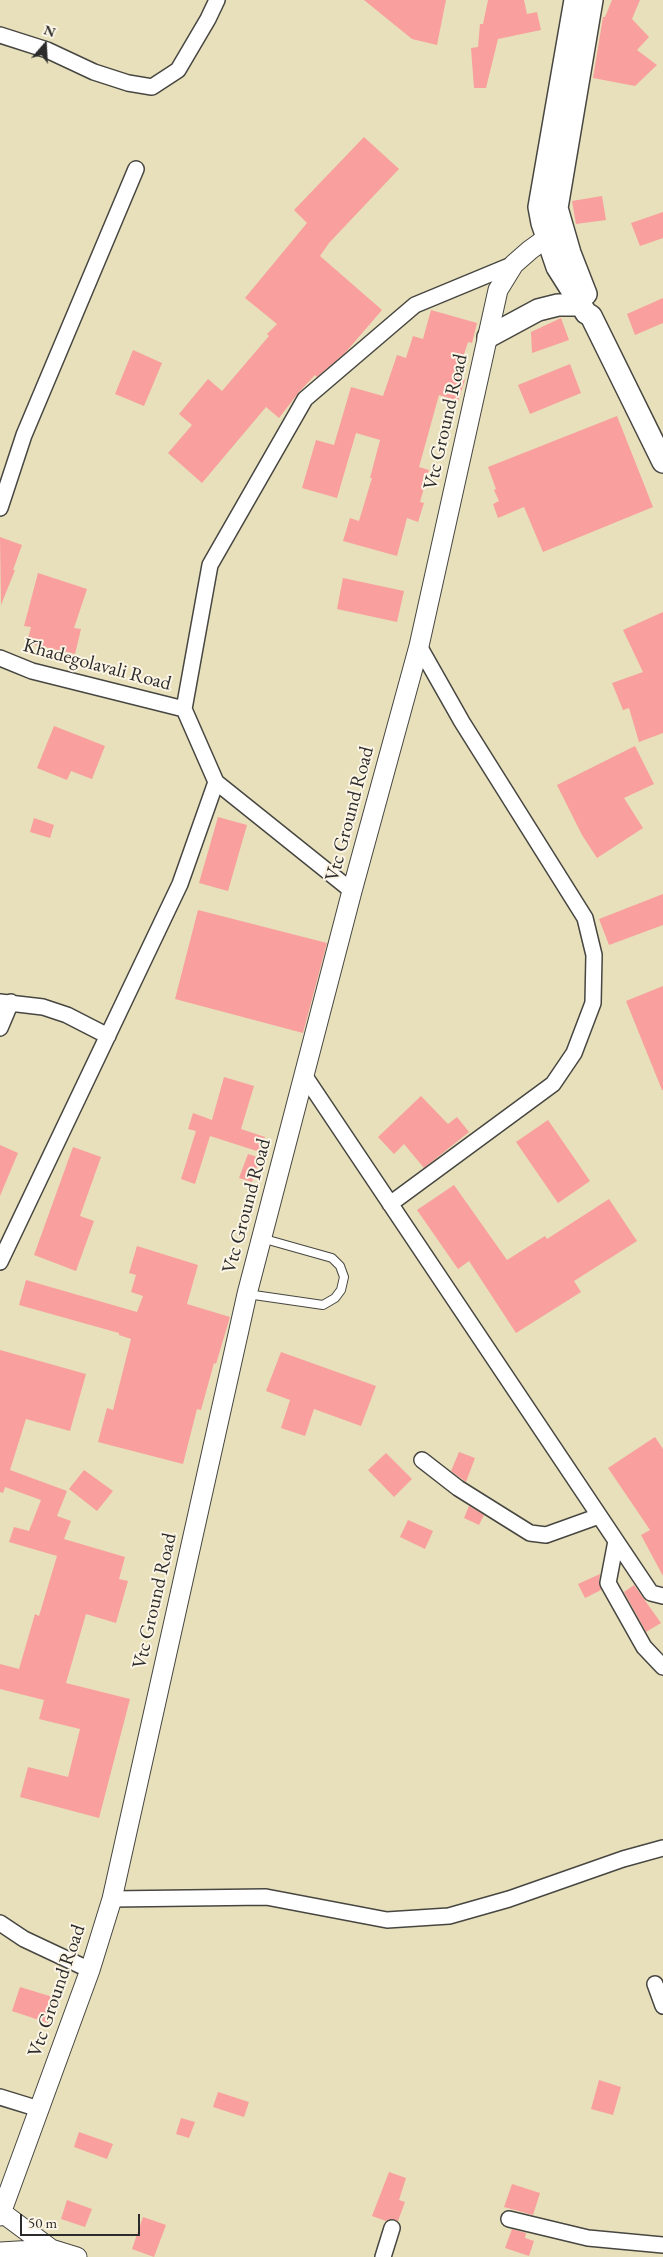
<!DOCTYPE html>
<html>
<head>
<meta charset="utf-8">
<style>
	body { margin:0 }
	#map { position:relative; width:663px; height:2257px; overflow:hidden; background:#e7e0bb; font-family:"EB Garamond",serif }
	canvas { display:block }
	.north { position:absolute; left:20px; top:20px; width:50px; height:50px; -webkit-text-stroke:4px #fcf5e5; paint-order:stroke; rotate:19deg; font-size:14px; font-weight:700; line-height:20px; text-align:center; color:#2b2b2b }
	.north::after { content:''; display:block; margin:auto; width:18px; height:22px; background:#2b2b2b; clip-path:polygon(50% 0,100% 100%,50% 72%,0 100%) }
	.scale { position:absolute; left:20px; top:2214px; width:120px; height:22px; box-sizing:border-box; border:2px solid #2b2b2b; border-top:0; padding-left:6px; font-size:15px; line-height:18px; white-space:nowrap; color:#2b2b2b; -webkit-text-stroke:4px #fcf5e5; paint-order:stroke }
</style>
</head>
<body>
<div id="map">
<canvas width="663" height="2257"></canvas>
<div class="north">N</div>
<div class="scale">50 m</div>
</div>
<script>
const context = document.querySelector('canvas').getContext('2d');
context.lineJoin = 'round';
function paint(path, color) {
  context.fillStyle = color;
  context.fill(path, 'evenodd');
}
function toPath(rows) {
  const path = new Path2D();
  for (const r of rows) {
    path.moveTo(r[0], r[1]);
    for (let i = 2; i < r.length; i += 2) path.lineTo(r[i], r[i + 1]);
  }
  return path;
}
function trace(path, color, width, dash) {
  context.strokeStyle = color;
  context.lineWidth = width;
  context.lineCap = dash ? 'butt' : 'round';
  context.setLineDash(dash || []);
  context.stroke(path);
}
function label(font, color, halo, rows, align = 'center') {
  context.font = font + ' "EB Garamond",serif';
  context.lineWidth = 4;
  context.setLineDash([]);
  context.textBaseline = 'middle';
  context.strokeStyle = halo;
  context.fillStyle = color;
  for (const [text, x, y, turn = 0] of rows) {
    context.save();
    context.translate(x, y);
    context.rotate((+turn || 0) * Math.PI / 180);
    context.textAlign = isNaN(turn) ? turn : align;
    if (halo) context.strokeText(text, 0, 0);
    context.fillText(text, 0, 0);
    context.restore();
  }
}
const building = toPath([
	[364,0,446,0,437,45,412,39],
	[488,0,524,0,527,14,537,12,541,30,498,39,486,88,474,88,471,48,478,47,480,24,483,24],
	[612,0,640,0,632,19,649,37,637,50,657,65,635,86,593,78,603,17,605,17],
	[364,137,399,169,329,243,320,256,382,310,345,353,317,377,315,375,299,392,279,418,266,407,202,483,168,453,192,425,179,414,208,379,222,391,269,336,267,334,277,324,245,298,307,223,294,210],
	[602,196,606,220,576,224,572,201],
	[663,212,663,238,640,246,631,223],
	[663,298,663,323,635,335,627,314],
	[431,310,477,323,472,343,468,342,458,373,462,374,461,378,465,380,458,401,439,395,419,467,429,470,420,502,424,503,418,522,407,518,397,556,343,541,350,518,359,521,372,478,370,478,380,440,356,433,337,498,302,488,316,440,334,445,351,387,383,396,397,355,406,358,413,336,423,339],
	[561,318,569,340,532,353,531,332],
	[133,350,162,363,144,406,115,394],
	[570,364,581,393,530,414,518,385],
	[617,416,653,507,543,552,524,507,498,518,493,504,499,501,494,490,496,489,488,467],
	[0,537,22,545,13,570,15,570,1,605],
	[38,573,87,589,74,628,81,629,75,654,27,643,31,627,24,626],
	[343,578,404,591,397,622,337,609],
	[663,612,663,733,639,742,629,708,623,710,612,683,643,672,623,630],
	[54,726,105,746,92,779,71,771,67,780,37,768],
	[635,746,654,784,624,798,643,828,597,858,582,835,557,785],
	[218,817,247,825,228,891,199,883],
	[34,818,54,825,50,838,30,832],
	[663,894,663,925,609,945,599,919],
	[198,910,327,943,303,1033,175,999],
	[663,986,663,1090,662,1090,626,1001],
	[224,1077,254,1086,241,1129,265,1137,260,1152,210,1136,195,1184,181,1179,196,1131,188,1129,193,1113,212,1120],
	[421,1096,448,1124,457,1117,469,1132,424,1168,404,1144,394,1154,378,1137],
	[548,1120,590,1181,558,1203,516,1142],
	[0,1145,18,1153,0,1196],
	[73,1147,101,1157,80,1216,94,1221,76,1271,34,1255],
	[248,1154,260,1158,252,1182,239,1178],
	[454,1185,507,1260,545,1236,547,1239,609,1199,637,1241,574,1281,581,1292,516,1333,469,1261,458,1269,417,1210],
	[137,1246,198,1265,187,1304,230,1317,216,1364,214,1363,201,1410,197,1409,183,1464,98,1442,107,1408,113,1410,131,1339,119,1335,119,1333,19,1305,26,1280,137,1312,143,1296,131,1292,136,1275,129,1273],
	[0,1350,86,1374,70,1431,26,1419,10,1470,67,1491,57,1516,71,1521,64,1539,125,1557,119,1579,128,1581,116,1623,86,1614,66,1683,130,1699,99,1818,20,1797,28,1767,68,1777,80,1729,39,1719,44,1700,0,1689,0,1664,19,1669,35,1614,39,1616,57,1556,9,1542,14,1527,29,1531,41,1500,5,1487,3,1493,0,1492],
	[281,1352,376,1386,361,1426,314,1409,305,1436,281,1428,290,1400,266,1391],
	[655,1437,663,1449,663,1576,641,1535,650,1530,608,1468],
	[459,1452,475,1458,466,1482,451,1471],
	[386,1453,412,1479,394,1497,368,1470],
	[84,1470,113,1491,97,1511,69,1489],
	[469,1506,484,1515,479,1525,464,1518],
	[408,1520,433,1531,425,1549,400,1537],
	[600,1574,599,1582,601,1590,585,1598,578,1584],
	[634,1585,661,1623,646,1632,624,1592],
	[20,1987,56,1998,48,2023,12,2011],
	[599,2080,621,2087,613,2115,591,2109],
	[218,2092,249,2102,244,2117,213,2107],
	[181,2118,195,2122,189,2138,176,2134],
	[79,2132,113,2144,107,2159,74,2147],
	[389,2172,406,2178,399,2200,405,2202,398,2221,390,2219,386,2221,372,2216],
	[512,2184,540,2193,533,2215,504,2207],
	[67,2200,92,2209,85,2227,61,2219],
	[143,2217,166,2225,154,2257,132,2249],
	[512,2229,526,2233,525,2238,534,2241,529,2256,505,2248]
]);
const service = toPath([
	[247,1294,323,1305,335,1298,341,1290,344,1277,340,1266,332,1258,261,1238]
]);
const minor = toPath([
	[0,35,47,50,94,72,128,83,152,87,178,70,208,19,217,0],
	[0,508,24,435,136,169],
	[0,658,32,671,184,709],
	[216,782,352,891],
	[0,1002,43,1007,67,1015,108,1036],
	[0,1028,11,1002],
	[304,1075,651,1593,663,1596],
	[390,1204,553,1084,574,1053,593,1003,594,955,585,918,462,722,419,646],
	[0,1262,180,884,216,782,184,709,210,565,305,399,415,305,514,264],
	[422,1460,458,1488,530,1533,546,1535,599,1516],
	[616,1541,608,1583,644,1647,663,1667],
	[112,1899,266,1897,387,1920,449,1916,509,1899,623,1859,663,1848],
	[0,1923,24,1939,90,1970],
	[655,1984,663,2006],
	[0,2097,39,2109],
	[509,2219,588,2238,663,2245],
	[383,2257,392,2228]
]);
const tertiary = toPath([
	[1,2212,51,2249,77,2257],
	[0,2216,90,1970,112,1899,247,1294,352,891,419,646,498,290,514,264,530,250,559,229],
	[0,2252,51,2249]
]);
const secondary = toPath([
	[575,0,539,207,542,223,557,267,586,313,591,316,663,462],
	[586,294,570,253,557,208,592,0],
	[488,337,538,310,558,305,582,305]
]);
const streetNames = [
	["Vtc Ground Road",446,422,-77],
	["Khadegolavali Road",97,665,15],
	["Vtc Ground Road",350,814,-75],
	["Vtc Ground Road",247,1206,-75],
	["Vtc Ground Road",155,1601,-77],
	["Vtc Ground Road",57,1991,-71]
];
paint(building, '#f99f9d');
trace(service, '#474641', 10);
trace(minor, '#474641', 18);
trace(tertiary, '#474641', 21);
trace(secondary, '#474641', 24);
trace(service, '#fff', 8);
trace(minor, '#fff', 15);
trace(tertiary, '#fff', 19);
trace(secondary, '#fff', 21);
label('20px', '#2b2b2b', '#fcf5e5', streetNames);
</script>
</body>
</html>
